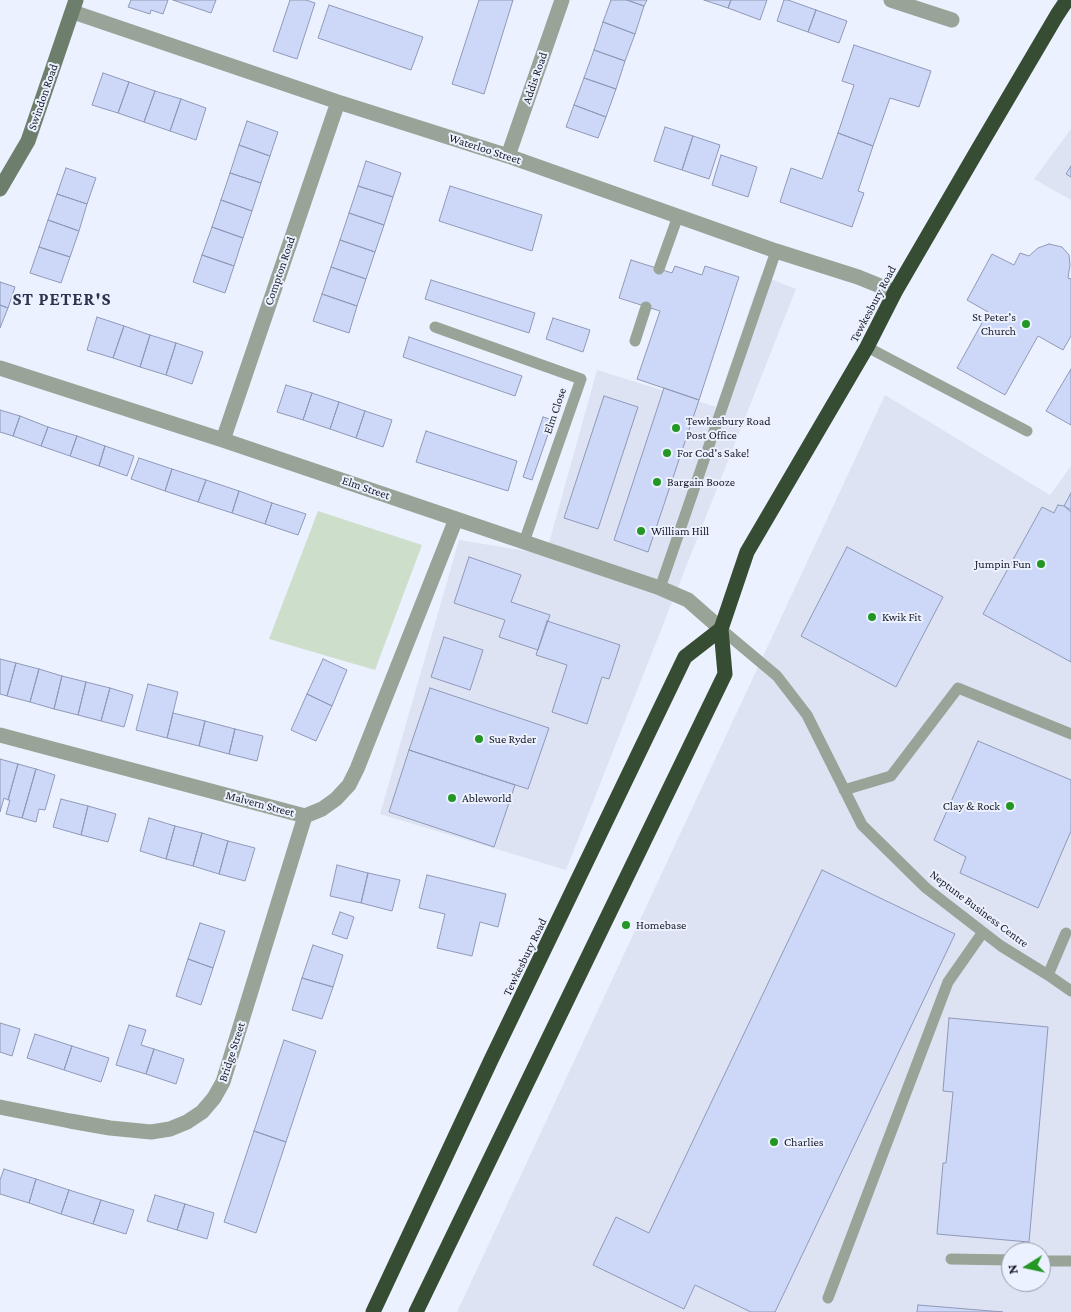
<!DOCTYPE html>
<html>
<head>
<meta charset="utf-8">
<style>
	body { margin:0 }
	#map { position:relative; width:1071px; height:1312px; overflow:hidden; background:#ecf1ff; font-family:"Crimson Pro",serif }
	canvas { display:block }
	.north { position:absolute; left:1001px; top:1242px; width:50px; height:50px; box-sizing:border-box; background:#ecf1ff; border:1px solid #989ca9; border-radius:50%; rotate:260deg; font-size:14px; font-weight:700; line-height:20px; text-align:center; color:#191d28 }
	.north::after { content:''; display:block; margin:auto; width:18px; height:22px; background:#239624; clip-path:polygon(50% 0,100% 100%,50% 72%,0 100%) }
</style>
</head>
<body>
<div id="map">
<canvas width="1071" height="1312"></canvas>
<div class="north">N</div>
</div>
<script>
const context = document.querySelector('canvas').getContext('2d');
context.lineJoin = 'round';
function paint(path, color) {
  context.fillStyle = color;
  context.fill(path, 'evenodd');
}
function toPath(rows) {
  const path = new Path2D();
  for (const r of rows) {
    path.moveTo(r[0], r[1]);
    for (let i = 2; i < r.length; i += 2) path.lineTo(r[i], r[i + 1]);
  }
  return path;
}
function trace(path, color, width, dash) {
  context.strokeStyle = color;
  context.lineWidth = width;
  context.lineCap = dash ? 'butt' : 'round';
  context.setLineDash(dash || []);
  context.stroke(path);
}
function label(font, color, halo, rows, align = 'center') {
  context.font = font + ' "Crimson Pro",serif';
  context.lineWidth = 4;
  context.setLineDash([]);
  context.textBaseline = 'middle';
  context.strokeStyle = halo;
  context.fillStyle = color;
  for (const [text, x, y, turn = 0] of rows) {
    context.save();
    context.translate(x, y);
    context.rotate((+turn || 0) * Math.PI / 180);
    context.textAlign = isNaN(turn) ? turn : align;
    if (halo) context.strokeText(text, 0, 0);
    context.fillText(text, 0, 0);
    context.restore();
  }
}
const built = toPath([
	[1071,129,1071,200,1034,179],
	[761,275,796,289,566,870,380,814,459,540,546,554,597,370,716,407],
	[885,395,1050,495,1071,466,1071,1312,457,1312],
	[1011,1252,1041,1252,1041,1282,1011,1282]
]);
const green = toPath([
	[318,511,422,545,375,670,269,639]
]);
const building = toPath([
	[131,0,168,0,163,14,151,10,150,14,128,7,131,0],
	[173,0,216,0,211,13,173,0],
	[290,0,306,0,315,3,297,59,273,51,290,0],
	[479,0,513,0,484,94,452,84,479,0],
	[611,0,627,0,644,6,635,34,603,22,611,0],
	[627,0,647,0,644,6,627,0],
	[704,0,731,0,728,8,704,0],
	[731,0,767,0,760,20,728,8,731,0],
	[784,0,788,0,816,10,808,32,777,21,784,0],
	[329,5,423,37,411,70,318,38,329,5],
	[816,10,847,21,839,43,808,32,816,10],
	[603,22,635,34,625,61,594,50,603,22],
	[854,45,931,71,919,107,890,98,873,146,838,133,854,85,842,81,854,45],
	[594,50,625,61,616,89,584,78,594,50],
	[103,73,129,82,118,113,92,105,103,73],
	[584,78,616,89,606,117,574,105,584,78],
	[129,82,155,91,144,122,118,113,129,82],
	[155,91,181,99,170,131,144,122,155,91],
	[181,99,206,108,196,140,170,131,181,99],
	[574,105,606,117,598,138,566,127,574,105],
	[247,121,278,132,270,156,239,145,247,121],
	[665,127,693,136,682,170,654,161,665,127],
	[838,133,873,146,858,191,864,193,852,227,780,202,791,168,822,179,838,133],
	[693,136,720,145,709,179,682,170,693,136],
	[239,145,270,156,261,183,230,173,239,145],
	[721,155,757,167,748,197,712,185,721,155],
	[366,161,401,173,393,197,358,186,366,161],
	[1071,166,1071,177,1066,174,1071,166],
	[66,168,96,178,87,204,57,194,66,168],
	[230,173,261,183,252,211,221,200,230,173],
	[358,186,393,197,384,225,349,213,358,186],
	[450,186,542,215,532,251,439,221,450,186],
	[57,194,87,204,79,231,48,220,57,194],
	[221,200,252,211,243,238,212,227,221,200],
	[349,213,384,225,375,252,340,240,349,213],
	[48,220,79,231,70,257,39,247,48,220],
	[212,227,243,238,234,266,202,255,212,227],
	[340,240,375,252,366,279,331,267,340,240],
	[1049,244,1062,247,1069,255,1070,265,1068,278,1071,279,1071,336,1063,350,1038,336,1005,395,957,368,988,312,967,300,992,254,1014,265,1020,253,1029,256,1038,248,1049,244],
	[39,247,70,257,61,283,30,273,39,247],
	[202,255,234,266,225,293,193,282,202,255],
	[631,260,672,273,675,266,702,275,705,266,739,277,699,400,637,379,660,311,619,298,631,260],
	[331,267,366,279,357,306,322,294,331,267],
	[431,280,535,313,529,333,425,299,431,280],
	[0,282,15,287,8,308,0,305,0,282],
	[322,294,357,306,349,333,313,321,322,294],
	[0,305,8,308,0,328,0,305],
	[97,317,124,326,113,358,87,350,97,317],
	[553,318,590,330,583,352,546,339,553,318],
	[124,326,150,335,140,367,113,358,124,326],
	[150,335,176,343,166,375,140,367,150,335],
	[409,337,522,376,515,396,403,357,409,337],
	[176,343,203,352,192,384,166,375,176,343],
	[1071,369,1071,425,1046,411,1071,369],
	[286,385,312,393,303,420,277,412,286,385],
	[664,388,699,400,648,552,614,540,664,388],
	[312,393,339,402,330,429,303,420,312,393],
	[604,396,638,407,598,529,564,518,604,396],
	[339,402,365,411,356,438,330,429,339,402],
	[0,410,20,416,13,436,0,432,0,410],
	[365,411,392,420,383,447,356,438,365,411],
	[20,416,48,427,41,446,13,436,20,416],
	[543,417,553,420,532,480,523,477,543,417],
	[48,427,77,436,70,456,41,446,48,427],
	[426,431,517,461,508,491,416,462,426,431],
	[77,436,105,446,99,466,70,456,77,436],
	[105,446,134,456,127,476,99,466,105,446],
	[139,458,172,469,165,491,131,479,139,458],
	[172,469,206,480,198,502,165,491,172,469],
	[206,480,239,491,232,513,198,502,206,480],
	[239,491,272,503,265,524,232,513,239,491],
	[1071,493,1071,510,1064,506,1071,493],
	[272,503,306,514,298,535,265,524,272,503],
	[1058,505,1064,506,1071,512,1071,662,983,614,1042,507,1054,513,1058,505],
	[847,547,943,597,896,687,801,636,847,547],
	[469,557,521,575,511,602,550,615,538,650,499,637,505,620,454,603,469,557],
	[547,621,620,645,609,679,602,677,587,724,552,712,567,665,536,655,547,621],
	[444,637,483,650,470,690,431,677,444,637],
	[0,659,16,663,7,696,0,694,0,659],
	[323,659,347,670,332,706,307,694,323,659],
	[16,663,39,669,30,702,7,696,16,663],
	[39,669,62,676,54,709,30,702,39,669],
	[62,676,86,682,78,715,54,709,62,676],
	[86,682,110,688,101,721,78,715,86,682],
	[148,684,178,692,167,738,136,730,148,684],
	[110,688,133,695,124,727,101,721,110,688],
	[430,688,549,728,528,789,409,750,430,688],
	[307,694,332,706,316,741,291,730,307,694],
	[173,713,205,721,199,746,167,738,173,713],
	[205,721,235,729,229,754,199,746,205,721],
	[235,729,263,736,257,761,229,754,235,729],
	[978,741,1071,780,1071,831,1038,908,960,873,966,857,934,840,978,741],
	[409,750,515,785,494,847,389,812,409,750],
	[0,759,18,764,8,800,4,798,0,812,0,759],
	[18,764,36,769,22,818,6,814,10,800,8,800,18,764],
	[36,769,55,775,45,810,39,809,36,822,22,818,36,769],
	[61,799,88,806,81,835,53,827,61,799],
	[88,806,116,814,108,842,81,835,88,806],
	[149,818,175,826,166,859,140,851,149,818],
	[175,826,202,833,193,866,166,859,175,826],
	[202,833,228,841,219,874,193,866,202,833],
	[228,841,255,848,245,881,219,874,228,841],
	[337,865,368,873,361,903,330,896,337,865],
	[822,870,955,934,775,1312,751,1312,695,1285,684,1309,593,1265,616,1217,649,1233,822,870],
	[368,873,400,880,392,911,361,903,368,873],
	[427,875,506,894,498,927,480,922,472,956,437,948,445,914,419,908,427,875],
	[340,912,354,917,347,939,332,934,340,912],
	[200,923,225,931,213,968,188,959,200,923],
	[313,945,343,955,333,987,302,978,313,945],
	[188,959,213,968,201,1005,176,996,188,959],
	[302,978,333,987,322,1019,292,1010,302,978],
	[949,1018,1048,1027,1029,1242,937,1234,943,1163,946,1163,953,1092,943,1091,949,1018],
	[0,1023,20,1029,12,1056,0,1052,0,1023],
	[129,1025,146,1030,141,1045,154,1049,146,1074,116,1065,129,1025],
	[35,1034,72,1046,64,1070,27,1058,35,1034],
	[284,1040,316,1051,286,1142,254,1131,284,1040],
	[72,1046,109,1058,101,1082,64,1070,72,1046],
	[154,1049,184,1059,176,1084,146,1074,154,1049],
	[254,1131,286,1142,256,1233,224,1222,254,1131],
	[4,1169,36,1179,29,1203,0,1194,0,1180,4,1169],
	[36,1179,69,1190,61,1214,29,1203,36,1179],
	[69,1190,101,1200,93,1224,61,1214,69,1190],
	[155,1195,185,1204,177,1230,147,1221,155,1195],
	[101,1200,134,1210,126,1234,93,1224,101,1200],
	[185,1204,214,1213,207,1239,177,1230,185,1204],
	[918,1305,1003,1312,917,1312,918,1305]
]);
const lane = toPath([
	[659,269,678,216],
	[435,327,581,379,524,542],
	[635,341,646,307],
	[867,347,1027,431],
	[660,588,776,251],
	[721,629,777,676,807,715,862,825,926,888,1001,946,1048,975,1071,991],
	[844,790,891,776,958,688,1071,734],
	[1048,975,1066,933],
	[951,1259,1011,1260],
	[1041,1261,1071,1261],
	[828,1298,948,982,983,932]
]);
const street = toPath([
	[891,0,952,20],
	[73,12,338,102,508,156,776,251,858,277,895,292],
	[508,156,562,0],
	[0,368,223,440,660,588,688,600,721,629],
	[223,440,338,102],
	[0,735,305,816,322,809,336,799,349,785,357,769,456,519],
	[0,1107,70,1121,110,1128,151,1132,170,1129,187,1122,202,1112,214,1098,223,1082,305,816]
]);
const secondary = toPath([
	[0,189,28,141,76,0]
]);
const highway = toPath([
	[373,1312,491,1060,685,657,721,629],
	[416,1312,725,674,721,629,747,552,867,347,895,292,977,151,1057,15,1067,0]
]);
const markers = [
	[1026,324,5,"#239624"],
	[676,428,5,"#239624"],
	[667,453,5,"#239624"],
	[657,482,5,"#239624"],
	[641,531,5,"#239624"],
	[1041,564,5,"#239624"],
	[872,617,5,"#239624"],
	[479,739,5,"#239624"],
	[452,798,5,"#239624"],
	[1010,806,5,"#239624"],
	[626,925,5,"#239624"],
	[774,1142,5,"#239624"]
];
const streetNames = [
	["Addis Road",535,78,-71],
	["Swindon Road",43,97,-71],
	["Waterloo Street",485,149,18],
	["Compton Road",280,271,-71],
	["Tewkesbury Road",873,304,-62],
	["Elm Close",555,411,-71],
	["Elm Street",366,488,19],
	["Malvern Street",260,804,15],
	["Neptune Business Centre",979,909,37],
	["Tewkesbury Road",525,957,-64],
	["Bridge Street",232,1052,-72]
];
const poiNames = [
	["St Peter's",1016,317,"right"],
	["Church",1016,331,"right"],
	["Tewkesbury Road",686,421],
	["Post Office",686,435],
	["For Cod's Sake!",677,453],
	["Bargain Booze",667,482],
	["William Hill",651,531],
	["Jumpin Fun",1031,564,"right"],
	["Kwik Fit",882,617],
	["Sue Ryder",489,739],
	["Ableworld",462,798],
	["Clay & Rock",1000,806,"right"],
	["Homebase",636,925],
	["Charlies",784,1142]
];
const districtNames = [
	["ST PETER'S",62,299]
];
paint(built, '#dde3f3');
paint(green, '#cddecb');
paint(building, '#cdd8f9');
trace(building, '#8f99b8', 1);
trace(lane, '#98a497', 11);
trace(street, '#98a497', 15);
trace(secondary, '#6d7f6c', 15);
trace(highway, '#364d34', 15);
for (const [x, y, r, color] of markers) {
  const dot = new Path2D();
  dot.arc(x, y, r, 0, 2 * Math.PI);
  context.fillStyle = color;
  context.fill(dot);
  trace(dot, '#ecf1ff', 2);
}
label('12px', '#191d28', '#ecf1ff', streetNames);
label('12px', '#191d28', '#ecf1ff', poiNames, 'left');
context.letterSpacing = '1px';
label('bold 18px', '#2b334d', '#ecf1ff', districtNames);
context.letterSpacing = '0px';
</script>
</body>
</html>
